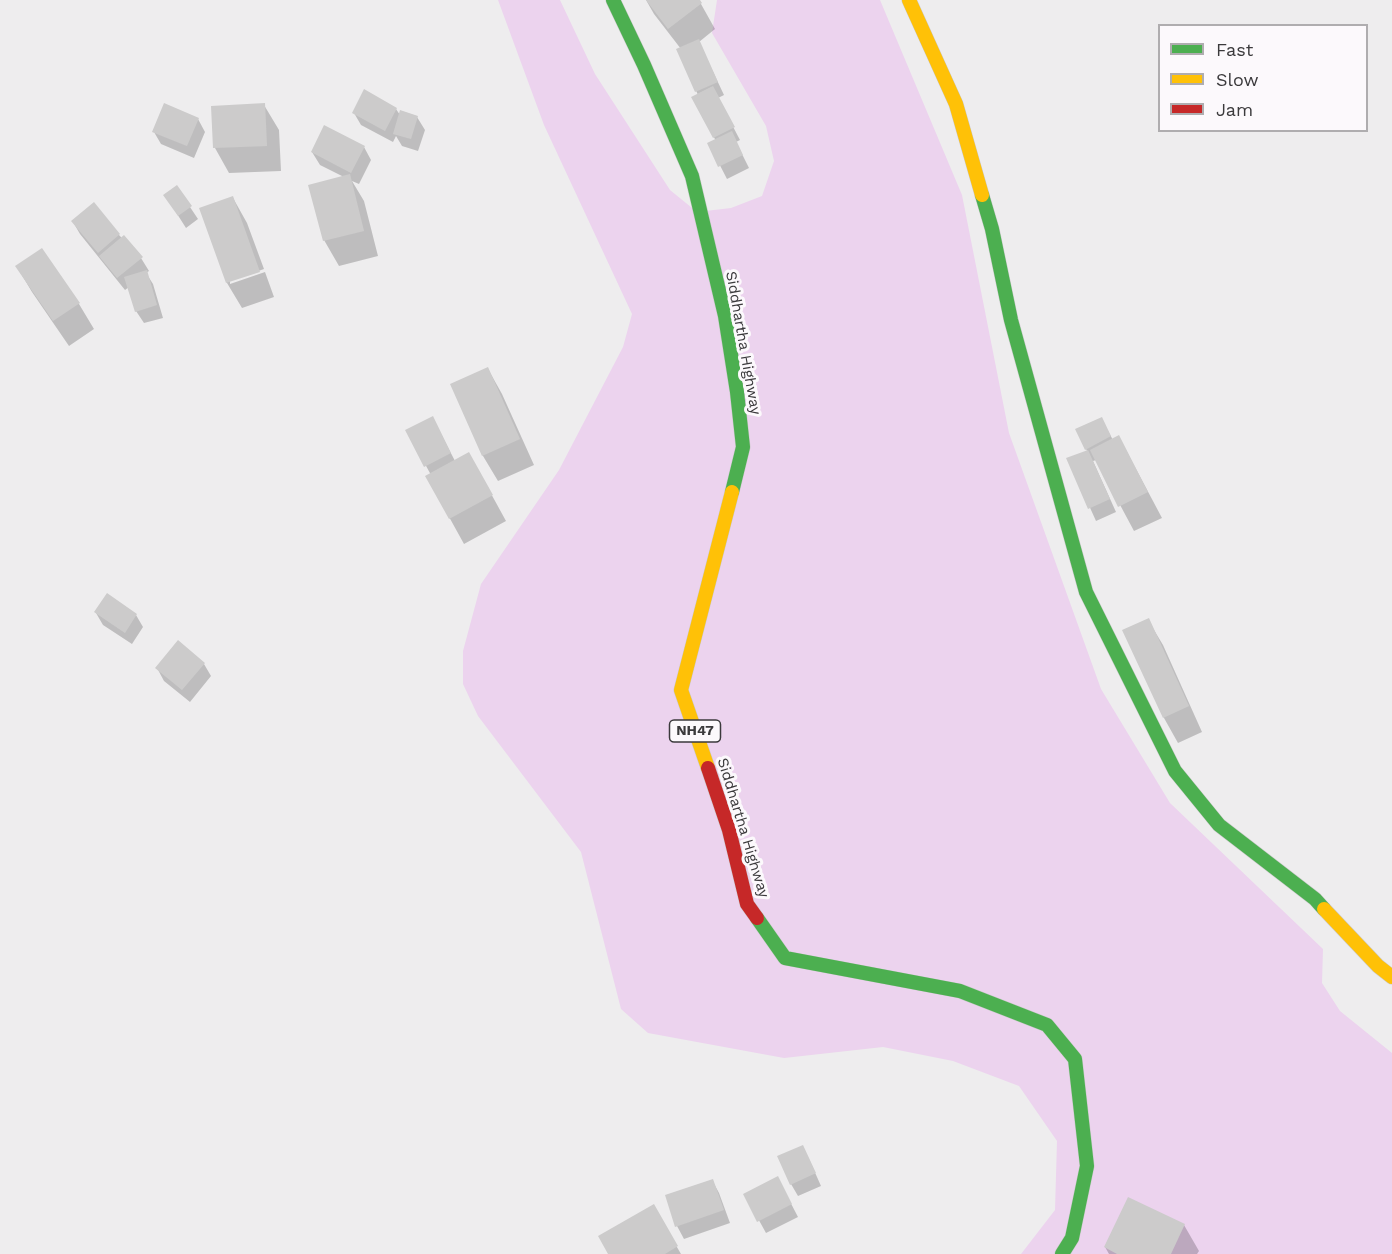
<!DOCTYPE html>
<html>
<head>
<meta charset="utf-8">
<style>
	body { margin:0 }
	#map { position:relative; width:1392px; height:1254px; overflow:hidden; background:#eeedee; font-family:"Work Sans",sans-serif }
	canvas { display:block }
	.legend { position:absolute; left:1158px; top:24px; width:210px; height:108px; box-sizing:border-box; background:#fcf9fc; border:2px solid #afadaf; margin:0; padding:8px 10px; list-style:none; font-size:18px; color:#3b3a3c }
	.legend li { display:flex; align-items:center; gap:12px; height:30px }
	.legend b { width:30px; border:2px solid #afadaf }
</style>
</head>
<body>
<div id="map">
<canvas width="1392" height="1254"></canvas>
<ul class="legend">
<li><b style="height:8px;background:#4caf50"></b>Fast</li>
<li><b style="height:8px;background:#ffc107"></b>Slow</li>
<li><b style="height:8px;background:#c62828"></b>Jam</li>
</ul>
</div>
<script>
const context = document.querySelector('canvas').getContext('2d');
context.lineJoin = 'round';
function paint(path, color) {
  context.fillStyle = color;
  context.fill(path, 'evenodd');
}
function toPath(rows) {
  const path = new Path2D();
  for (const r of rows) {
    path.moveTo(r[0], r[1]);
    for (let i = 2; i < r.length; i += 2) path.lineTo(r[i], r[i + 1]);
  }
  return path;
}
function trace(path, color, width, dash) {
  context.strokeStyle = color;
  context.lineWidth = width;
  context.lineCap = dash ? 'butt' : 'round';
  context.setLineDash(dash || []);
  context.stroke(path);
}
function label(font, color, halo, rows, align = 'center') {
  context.font = font + ' "Work Sans",sans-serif';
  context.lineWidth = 6;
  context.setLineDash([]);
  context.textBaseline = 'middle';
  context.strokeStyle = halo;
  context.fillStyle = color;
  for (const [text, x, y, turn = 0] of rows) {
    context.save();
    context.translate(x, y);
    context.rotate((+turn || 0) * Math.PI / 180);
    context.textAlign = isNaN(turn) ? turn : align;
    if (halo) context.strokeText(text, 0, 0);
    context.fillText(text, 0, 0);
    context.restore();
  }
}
const green = toPath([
	[498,0,560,0,595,74,670,190,697,212,731,208,762,196,774,161,766,126,712,33,717,0,880,0,962,195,1009,433,1101,689,1170,803,1323,949,1322,983,1340,1011,1392,1053,1392,1254,1021,1254,1055,1210,1057,1141,1019,1086,953,1061,883,1047,784,1058,648,1033,621,1009,581,852,478,716,463,684,463,651,481,584,559,470,623,347,632,314,544,125]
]);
const shadow = toPath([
	[646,0,698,0,701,4,715,29,699,42,724,95,718,98,740,140,736,142,749,168,727,179,709,144,716,141,693,98,698,95,678,50,681,49,654,14],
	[264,105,279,130,281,171,229,173,215,148,213,107],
	[396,109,400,115,417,117,425,130,418,151,402,146,396,136,393,142,361,125,354,113],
	[198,119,205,132,194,158,161,144,154,132],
	[364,147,371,160,359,184,352,181,364,201,378,256,339,266,324,240,344,177,320,165,312,152],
	[165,195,190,207,198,219,186,228],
	[233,198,247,223,264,269,230,281,230,284,265,272,274,297,242,308,227,283,201,209],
	[73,222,119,235,141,258,149,271,146,273,153,284,163,318,144,323,136,311,129,287,125,290,80,234],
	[42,250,79,304,94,329,69,346,32,292,17,267],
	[488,369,502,394,534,465,498,481,483,456,452,385],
	[439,430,455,461,483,479,506,521,464,544,427,477,431,475,407,431],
	[1077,430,1108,431,1113,440,1119,437,1162,518,1134,531,1096,460,1093,461,1116,512,1096,521,1068,459,1087,451],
	[96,613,136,615,143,627,132,644,103,625],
	[1148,620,1163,645,1202,732,1178,743,1164,718],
	[204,664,211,676,190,702,164,681,157,668],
	[809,1159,821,1186,798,1196,791,1184],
	[712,1180,719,1193,730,1223,684,1239,677,1226],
	[784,1190,798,1217,766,1233,745,1195],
	[653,1206,681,1254,610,1254],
	[1184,1225,1199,1251,1197,1254,1109,1254,1105,1247]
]);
const building = toPath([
	[646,0,700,0,702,3,668,29],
	[699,39,718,82,695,92,676,49],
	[713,86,735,127,713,138,691,97],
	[364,89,397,108,385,131,352,113],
	[164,103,199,118,187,146,152,132],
	[265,103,267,146,213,148,211,106],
	[400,110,418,116,411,139,393,134],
	[324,125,365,146,351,173,311,152],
	[732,131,743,155,718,167,707,143],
	[350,174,364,231,323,241,308,185],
	[177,185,192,206,178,216,163,195],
	[233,196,260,272,226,283,199,208],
	[94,202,120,234,98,253,71,221],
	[124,235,143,257,117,278,99,256],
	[42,248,80,303,53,321,15,266],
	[147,270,157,305,135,312,124,277],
	[488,367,520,439,482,456,450,384],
	[433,416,451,453,424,467,405,430],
	[1102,417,1111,436,1085,450,1075,429],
	[1119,435,1148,492,1118,507,1090,450],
	[1088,450,1110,499,1088,509,1066,458],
	[469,452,493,495,449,519,425,476],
	[107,593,137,614,125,633,94,612],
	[1149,618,1189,706,1163,718,1122,630],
	[178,640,205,663,182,690,155,668],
	[803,1145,816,1173,790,1185,777,1156],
	[778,1176,792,1204,757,1222,743,1194],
	[713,1179,724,1210,675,1227,665,1195],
	[1128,1197,1185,1224,1171,1254,1117,1254,1104,1247],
	[654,1204,678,1246,665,1254,608,1254,598,1236]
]);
const fast = toPath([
	[613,0,644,65,692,176,725,316,737,392,743,447,732,492],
	[982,195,992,229,1011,320,1086,592,1175,771,1219,825,1315,899,1324,909],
	[757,918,785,958,960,991,1047,1025,1075,1059,1087,1166,1072,1238,1062,1254]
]);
const slow = toPath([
	[909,0,956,104,982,195],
	[708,768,681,690,732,492],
	[1324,909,1378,966,1392,977]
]);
const jam = toPath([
	[708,768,729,830,747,904,757,918]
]);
const shields = [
	[695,731,51]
];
const shieldNames = [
	["NH47",695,731]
];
const streetNames = [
	["Siddhartha Highway",743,343,80],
	["Siddhartha Highway",743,828,73]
];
paint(green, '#ecd3ee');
paint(shadow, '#0003');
paint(building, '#cccbcb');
trace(fast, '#cac9ca', 15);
trace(slow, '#cac9ca', 15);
trace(jam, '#cac9ca', 15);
trace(fast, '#4caf50', 14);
trace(slow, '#ffc107', 14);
trace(jam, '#c62828', 14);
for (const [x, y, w] of shields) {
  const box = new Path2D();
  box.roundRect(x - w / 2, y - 11, w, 22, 4.5);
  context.fillStyle = '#fcf9fc';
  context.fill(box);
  trace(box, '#3b3a3c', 1.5);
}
label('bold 14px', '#3b3a3c', null, shieldNames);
label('15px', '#3b3a3c', '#fcf9fc', streetNames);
</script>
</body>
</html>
